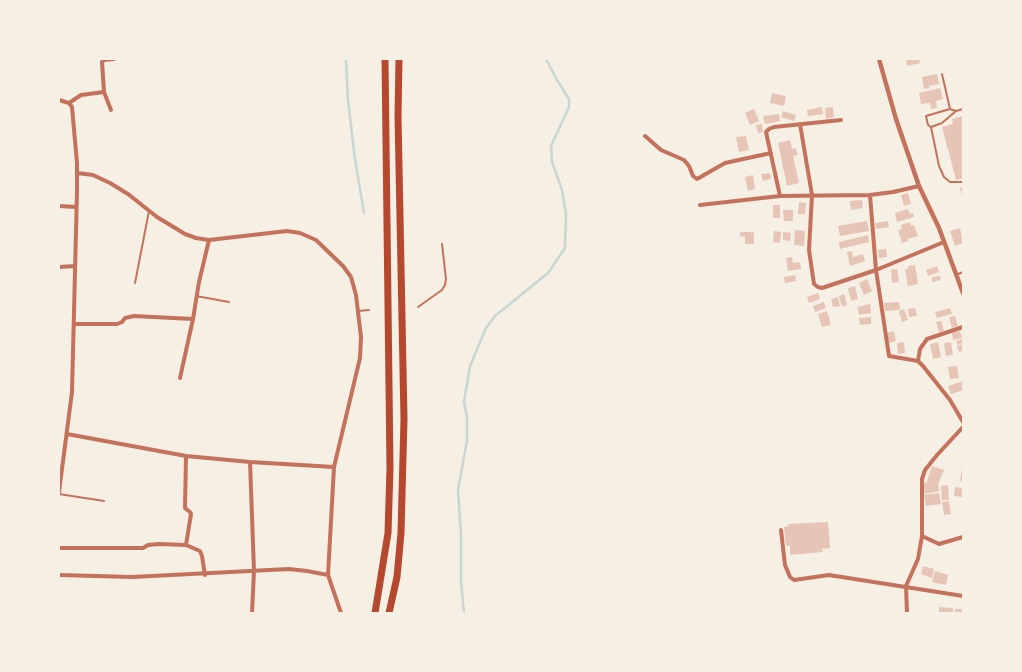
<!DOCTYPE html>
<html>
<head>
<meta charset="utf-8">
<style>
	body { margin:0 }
	#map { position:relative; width:1022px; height:672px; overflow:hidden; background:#f6efe4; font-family:"IBM Plex Sans",sans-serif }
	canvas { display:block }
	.frame { position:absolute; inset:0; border:60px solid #f6efe4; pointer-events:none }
</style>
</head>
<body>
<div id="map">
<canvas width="1022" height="672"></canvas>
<div class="frame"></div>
</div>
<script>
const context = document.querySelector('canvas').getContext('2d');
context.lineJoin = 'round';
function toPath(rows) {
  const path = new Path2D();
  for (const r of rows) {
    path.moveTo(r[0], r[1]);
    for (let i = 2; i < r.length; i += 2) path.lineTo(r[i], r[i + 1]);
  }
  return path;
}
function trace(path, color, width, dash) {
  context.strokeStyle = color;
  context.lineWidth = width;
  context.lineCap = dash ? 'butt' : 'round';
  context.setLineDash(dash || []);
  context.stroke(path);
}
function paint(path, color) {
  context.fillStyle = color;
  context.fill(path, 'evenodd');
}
const stream = toPath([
	[346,59,348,100,355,159,364,213],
	[464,613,461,581,461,535,458,490,467,441,467,417,464,402,470,366,486,328,495,316,548,273,565,248,566,214,562,190,552,162,551,146,569,107,569,99,557,80,546,59]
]);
const building = toPath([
	[906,59,919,59,920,63,907,66],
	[937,74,939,84,929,86,930,88,924,89,922,77],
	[940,88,943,99,936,101,937,108,931,109,930,103,921,104,919,93],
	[772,93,786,96,784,106,770,103],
	[822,107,823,114,808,116,807,110],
	[833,107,834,117,826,119,825,108],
	[754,109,759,121,750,125,745,113],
	[783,111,796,115,794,121,781,117],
	[779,114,780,121,765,124,763,116],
	[963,116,963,178,956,180,942,127,953,124,952,119],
	[762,124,763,132,758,133,756,125],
	[746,136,749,150,739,152,736,137],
	[790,140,792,149,796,148,798,155,793,156,799,183,787,186,778,143],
	[770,173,771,179,763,181,761,174],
	[753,175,755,189,748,191,745,177],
	[963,187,963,199,960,188],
	[908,193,911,204,904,206,901,195],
	[862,200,863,208,851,210,850,201],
	[799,202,806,203,805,214,798,214],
	[773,205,780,205,780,218,773,218],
	[908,209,910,214,913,213,914,217,897,222,895,213],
	[783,210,793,210,793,221,784,221],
	[867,221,869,231,840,236,838,226],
	[888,221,889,227,876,229,875,223],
	[910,222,911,226,914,225,918,236,908,239,908,241,902,243,898,230,902,229,901,225],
	[960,228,963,243,955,246,950,231],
	[795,230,805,231,804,246,794,245],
	[774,231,781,232,780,243,773,242],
	[740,232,754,232,754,244,745,244,745,237,740,236],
	[783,232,791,233,790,241,783,240],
	[868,235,869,242,840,249,839,242],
	[886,249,887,257,879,258,878,250],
	[852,251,853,257,863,254,865,261,850,266,847,252],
	[792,257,793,263,800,262,801,269,788,271,786,258],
	[915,265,918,284,908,286,905,269,908,269,908,266],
	[937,266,939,272,928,276,926,270],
	[897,269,899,282,892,283,891,270],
	[795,275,796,281,785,283,784,277],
	[940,276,941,280,932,282,932,277],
	[867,279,872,291,864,295,859,283],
	[855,286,858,299,851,301,848,288],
	[818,293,820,299,809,303,807,297],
	[844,294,847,305,842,307,839,296],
	[838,297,840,306,833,307,831,299],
	[824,302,826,308,815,312,813,306],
	[899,302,900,310,885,311,884,303],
	[870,304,871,313,859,315,857,307],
	[915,308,917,316,909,317,908,309],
	[950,308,952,314,937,318,935,312],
	[904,309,908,320,902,322,899,311],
	[827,311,831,325,822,327,818,314],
	[955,316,958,326,952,328,949,317],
	[871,317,871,324,860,325,859,318],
	[941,321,944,331,939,332,936,322],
	[894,331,896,341,889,343,887,333],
	[960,331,962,338,953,340,952,333],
	[963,339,963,343,957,345,956,341],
	[904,342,905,353,898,354,897,343],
	[938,342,941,357,933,359,930,344],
	[951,342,953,355,946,356,944,343],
	[963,344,963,351,959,352,957,346],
	[957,366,959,378,950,379,948,367],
	[963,381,963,390,951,394,948,386],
	[932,466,944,470,938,484,939,491,925,494,923,483,929,481,927,481],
	[962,468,963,468,963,482,960,481],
	[948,485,949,500,942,500,941,486],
	[955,487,963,488,962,497,954,496],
	[939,493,941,504,926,506,924,495],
	[949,501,951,514,944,515,942,502],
	[828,522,830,548,822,549,823,552,790,555,790,546,786,546,784,527,789,526,788,524],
	[923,566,934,569,932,578,921,574],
	[935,571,948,575,946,585,932,582],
	[939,607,953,608,953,613,939,613],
	[955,609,963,609,963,613,955,613]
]);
const service = toPath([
	[942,74,950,109,956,111,963,109],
	[950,109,926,116,928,125,931,127,942,123,956,111],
	[931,127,939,166,944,177,950,182,963,182],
	[956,275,963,272],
	[135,283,149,211],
	[196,296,229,302],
	[418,307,442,290,445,285,446,279,442,244],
	[358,311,369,310],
	[59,494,104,501]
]);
const minor = toPath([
	[104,92,111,110],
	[59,100,69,103,72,107,77,163,77,192,72,392,59,492],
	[69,103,81,95,104,92,102,62,104,60,114,59],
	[800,124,812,195,809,250,814,284,818,287,822,288,876,270,944,242],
	[645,136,661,150,684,160,689,166,693,176,697,179,725,163,771,153],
	[77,173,93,175,110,183,128,194,157,217,185,234,196,238,209,240,287,231,300,233,316,240,343,266,351,277,356,295,361,337,360,358,334,467],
	[870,195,876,270,889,356,918,361,923,366,950,400,963,422],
	[780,196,766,132,769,129,774,127,841,120],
	[700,205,780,196,870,195,893,192,919,186],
	[59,206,76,207],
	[59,267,75,266],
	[75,324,117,324,122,322,125,318,134,316,193,319],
	[918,361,920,349,927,339,963,327],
	[180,378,193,319,199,282,209,240],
	[67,434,186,456,250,462,334,467,328,575],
	[250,462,254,571,252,613],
	[781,530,785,565,790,577,794,580,829,575,963,596],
	[922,536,939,544,963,537],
	[186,545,200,551,202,556,205,575],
	[59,548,143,548,148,545,159,544,186,545,191,514,190,512,185,508,186,456],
	[59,575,132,577,289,569,307,571,328,575,341,613],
	[907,613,906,586,918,559,922,536,922,479,925,470,937,455,963,427]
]);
const tertiary = toPath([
	[879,59,896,119,919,186,939,228,963,293]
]);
const motorway = toPath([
	[375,613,388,533,390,468,385,59],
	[389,613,397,577,401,533,404,419,398,116,399,59]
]);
trace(stream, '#c9d6d2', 2.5);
paint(building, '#e6c5b7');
trace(service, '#c5725c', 2);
trace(minor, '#c5725c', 4);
trace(tertiary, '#c5725c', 4.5);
trace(motorway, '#b5482f', 7);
</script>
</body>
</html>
